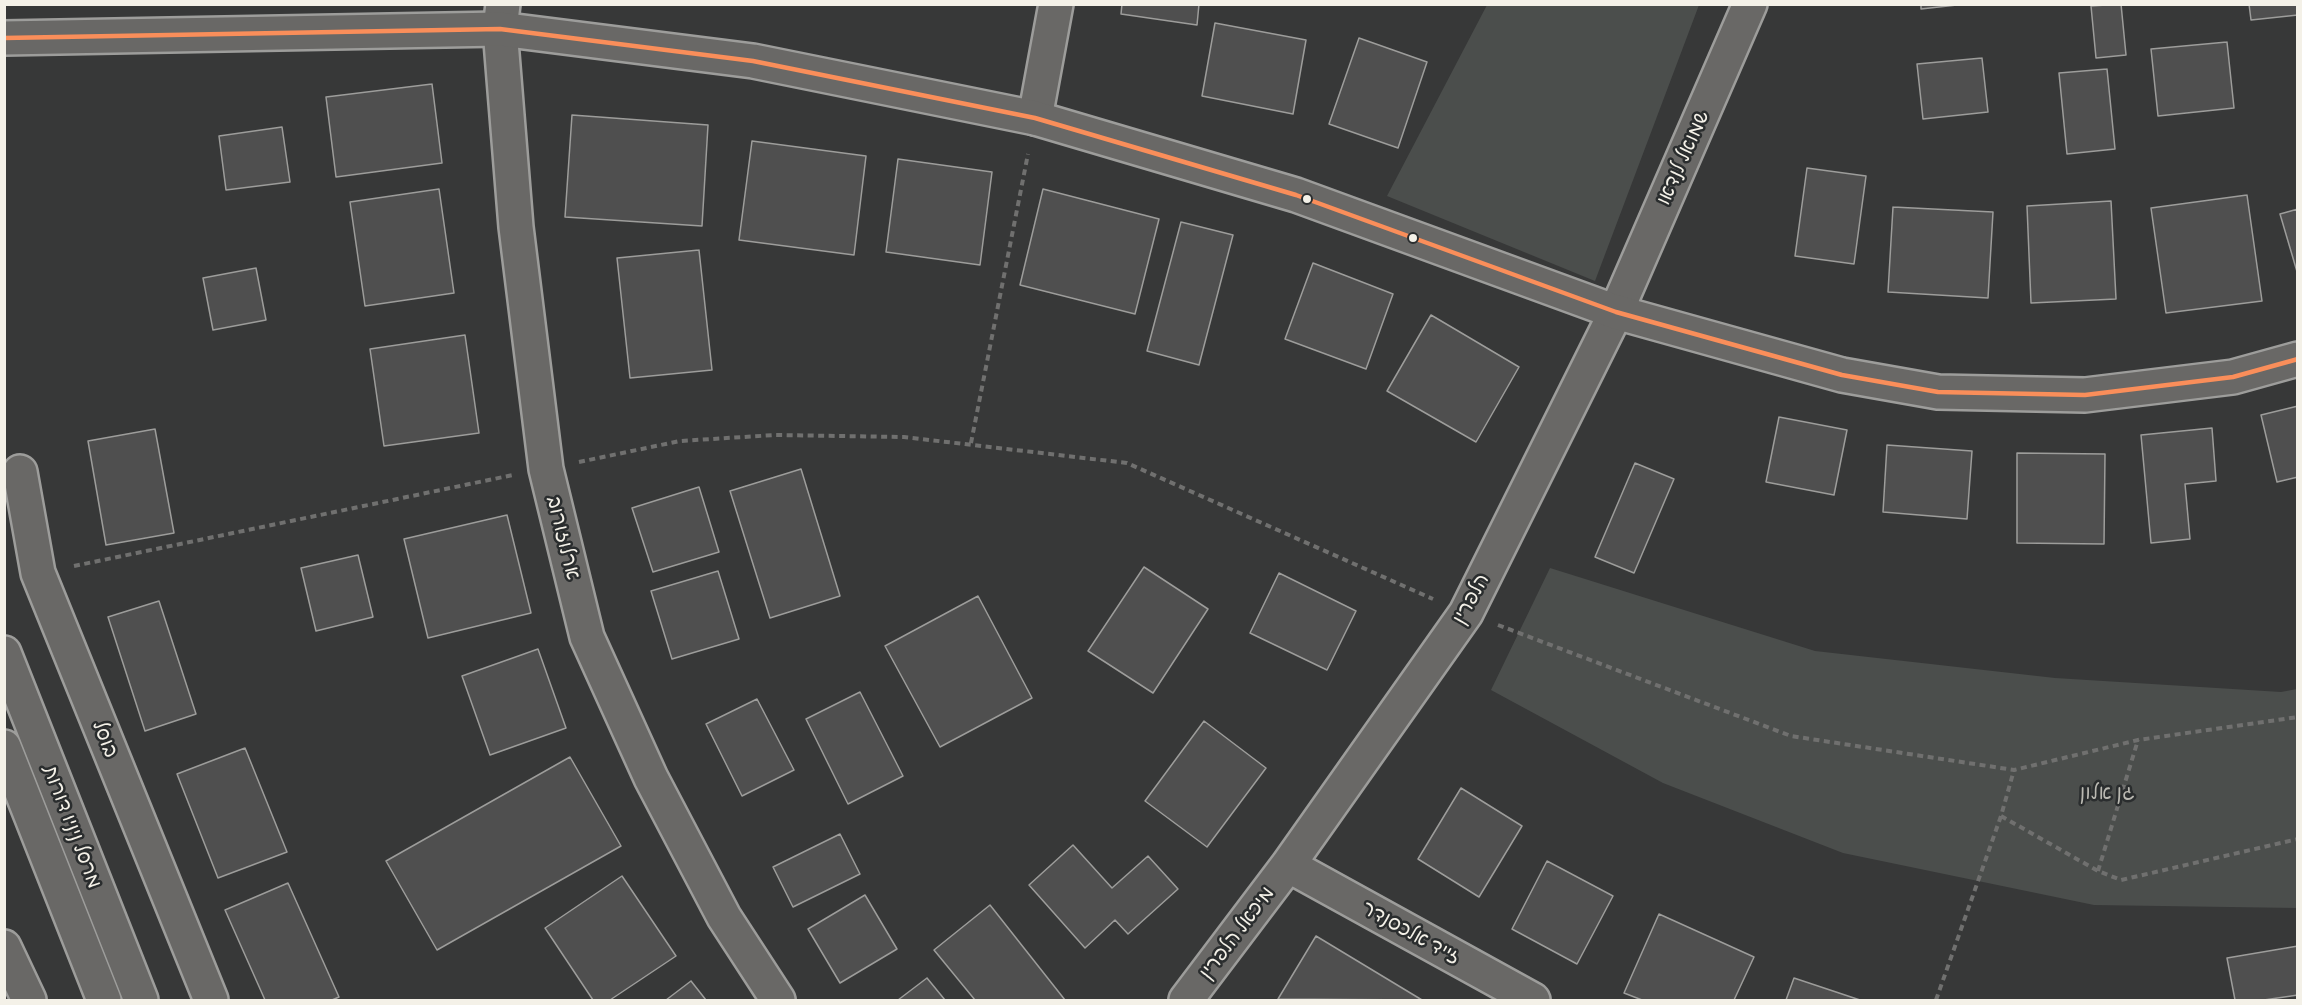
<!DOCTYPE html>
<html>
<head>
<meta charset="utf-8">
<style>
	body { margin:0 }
	#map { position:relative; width:2302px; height:1005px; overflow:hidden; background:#373838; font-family:Delius,sans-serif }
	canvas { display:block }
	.frame { position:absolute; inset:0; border:6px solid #f4f1e8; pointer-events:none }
</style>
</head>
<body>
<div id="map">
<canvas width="2302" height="1005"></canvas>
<div class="frame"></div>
</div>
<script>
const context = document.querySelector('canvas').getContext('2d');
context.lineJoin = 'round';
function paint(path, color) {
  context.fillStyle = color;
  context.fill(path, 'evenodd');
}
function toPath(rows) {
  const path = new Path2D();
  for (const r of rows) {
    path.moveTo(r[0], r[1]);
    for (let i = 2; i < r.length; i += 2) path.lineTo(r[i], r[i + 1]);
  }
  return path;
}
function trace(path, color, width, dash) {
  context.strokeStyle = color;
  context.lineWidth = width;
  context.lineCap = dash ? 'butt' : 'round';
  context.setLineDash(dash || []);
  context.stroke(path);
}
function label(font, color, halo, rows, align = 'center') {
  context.font = font + ' Delius,"Playpen Sans Hebrew",sans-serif';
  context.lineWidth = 5;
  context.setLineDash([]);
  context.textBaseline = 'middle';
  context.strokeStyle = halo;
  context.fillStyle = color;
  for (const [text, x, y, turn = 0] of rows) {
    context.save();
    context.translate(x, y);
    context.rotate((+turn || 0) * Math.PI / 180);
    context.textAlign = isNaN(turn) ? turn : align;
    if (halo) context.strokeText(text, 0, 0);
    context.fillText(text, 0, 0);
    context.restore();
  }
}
const green = toPath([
	[1487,5,1699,5,1595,281,1387,196],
	[1550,568,1815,651,2055,678,2281,692,2297,689,2297,908,2094,905,1843,853,1663,783,1491,690]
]);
const building = toPath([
	[1122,4,1199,4,1197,25,1121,14,1122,4],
	[1921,4,1966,4,1921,9,1921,4],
	[2121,4,2126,55,2096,58,2091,6,2121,4],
	[2249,4,2298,4,2298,15,2251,20,2249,4],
	[1215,23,1306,40,1293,114,1202,96,1215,23],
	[1359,38,1427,62,1398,148,1329,124,1359,38],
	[2227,42,2234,108,2158,116,2151,49,2227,42],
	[1982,58,1988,112,1923,119,1917,64,1982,58],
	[2107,69,2115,149,2067,154,2059,73,2107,69],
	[432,84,442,163,336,177,326,97,432,84],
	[572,115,708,125,702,226,565,217,572,115],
	[282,127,290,182,226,190,219,136,282,127],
	[752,141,866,156,854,255,739,240,752,141],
	[898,159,992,172,980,265,886,252,898,159],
	[1807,168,1866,176,1854,264,1795,256,1807,168],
	[439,189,454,293,365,306,350,202,439,189],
	[1043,189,1159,219,1135,314,1020,285,1043,189],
	[2247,195,2262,301,2166,313,2151,208,2247,195],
	[2111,201,2116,299,2031,303,2027,206,2111,201],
	[1893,207,1993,212,1988,298,1888,292,1893,207],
	[2298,209,2298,275,2280,214,2298,209],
	[1181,222,1233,235,1199,365,1147,351,1181,222],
	[699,250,712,370,630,378,617,258,699,250],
	[1313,263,1393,294,1366,369,1285,339,1313,263],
	[256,268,266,320,213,330,203,278,256,268],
	[1431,315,1519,367,1476,442,1387,391,1431,315],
	[465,335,479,433,384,446,370,349,465,335],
	[2298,406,2298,477,2277,482,2261,415,2298,406],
	[1779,417,1847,430,1834,495,1766,482,1779,417],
	[2212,428,2216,481,2185,484,2190,539,2151,543,2141,435,2212,428],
	[155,429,174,533,106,545,88,441,155,429],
	[1887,445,1972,451,1967,519,1883,512,1887,445],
	[2017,453,2105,454,2104,544,2017,543,2017,453],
	[1635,463,1674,479,1634,573,1595,557,1635,463],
	[801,469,840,596,770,618,730,491,801,469],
	[699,487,719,552,653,572,632,508,699,487],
	[507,515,531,613,428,638,404,539,507,515],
	[358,555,373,617,316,631,301,568,358,555],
	[1144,567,1208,609,1153,693,1088,651,1144,567],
	[718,571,739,639,672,659,651,591,718,571],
	[1279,573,1356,611,1327,670,1250,633,1279,573],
	[978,596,1032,698,940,747,885,646,978,596],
	[159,601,196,714,145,731,108,617,159,601],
	[538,649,566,728,490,755,462,676,538,649],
	[860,692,903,776,848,804,806,719,860,692],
	[757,699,794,770,742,796,706,724,757,699],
	[1204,721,1266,768,1207,847,1145,801,1204,721],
	[245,748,287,852,218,878,177,774,245,748],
	[570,757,621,846,437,950,386,861,570,757],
	[1461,788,1522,826,1479,897,1418,859,1461,788],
	[840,834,860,874,793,907,773,867,840,834],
	[1073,845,1112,888,1148,856,1178,889,1128,934,1115,920,1085,948,1029,885,1073,845],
	[1547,861,1613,896,1577,964,1512,929,1547,861],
	[622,876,676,956,610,1000,593,1000,545,928,622,876],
	[288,883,339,997,332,1000,265,1000,225,910,288,883],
	[865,895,897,949,840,983,808,929,865,895],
	[990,905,1065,1000,975,1000,934,950,990,905],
	[1659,914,1754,957,1734,1000,1642,1000,1624,993,1659,914],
	[1316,936,1422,1000,1278,999,1316,936],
	[2298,946,2298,995,2264,1000,2235,1000,2227,958,2298,946],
	[927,978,945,1000,898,1000,927,978],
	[1794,978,1860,1000,1786,1000,1794,978],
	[691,981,706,1000,666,1000,691,981]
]);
const path = toPath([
	[971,443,1028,154],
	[579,462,680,441,775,435,904,437,1127,463,1433,599],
	[74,566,513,475],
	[1498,625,1791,736,2014,770,2138,740,2298,717],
	[2001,816,2098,871,2121,880,2298,839],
	[2098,871,2138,740],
	[1936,1000,2001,816,2014,770]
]);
const minor = toPath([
	[503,4,500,29,516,227,546,469,587,637,651,778,724,917,778,1000],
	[1035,118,1056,4],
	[20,472,38,573,211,1000],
	[1288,865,1533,1000],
	[4,947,29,1000],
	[1186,1000,1288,865,1466,613,1616,312,1750,4]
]);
const tertiary = toPath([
	[4,38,500,29,753,61,1035,118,1296,195,1616,312,1842,375,1938,392,2085,395,2233,377,2298,359],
	[4,653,141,1000],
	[4,747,104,1000]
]);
const bus1 = toPath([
	[4,38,500,29,753,61,1035,118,1296,195,1616,312,1842,375,1938,392,2085,395,2233,377,2298,359]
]);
const markers = [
	[1307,199,5,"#f4f1e8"],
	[1413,238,5,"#f4f1e8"]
];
const streetNames = [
	["שמואל לנדאו",1683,158,-66],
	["ארלוזורוב",563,538,76],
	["הלפרין",1471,599,-61],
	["בוסל",105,739,68],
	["מרסל ניניו דורות",72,827,69],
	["מיכאל הלפרין",1237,933,-53],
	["זייד אלכסנדר",1411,933,29]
];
const parkNames = [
	["גן אלון",2107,793]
];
paint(green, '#4b4e4c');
paint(building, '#4f4f4f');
trace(building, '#9d9d9b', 1.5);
trace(minor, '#9d9d9b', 38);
trace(tertiary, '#9d9d9b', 38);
trace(path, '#70706f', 4, [6, 4.5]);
trace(minor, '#696866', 33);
trace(tertiary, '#696866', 33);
trace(bus1, '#fa8e5a', 4.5);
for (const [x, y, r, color] of markers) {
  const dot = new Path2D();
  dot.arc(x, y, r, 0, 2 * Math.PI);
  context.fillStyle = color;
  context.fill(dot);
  trace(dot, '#2a2d2e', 2);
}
label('20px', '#f4f1e8', '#2a2d2e', streetNames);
label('20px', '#bab9b2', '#2a2d2e', parkNames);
</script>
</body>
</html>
